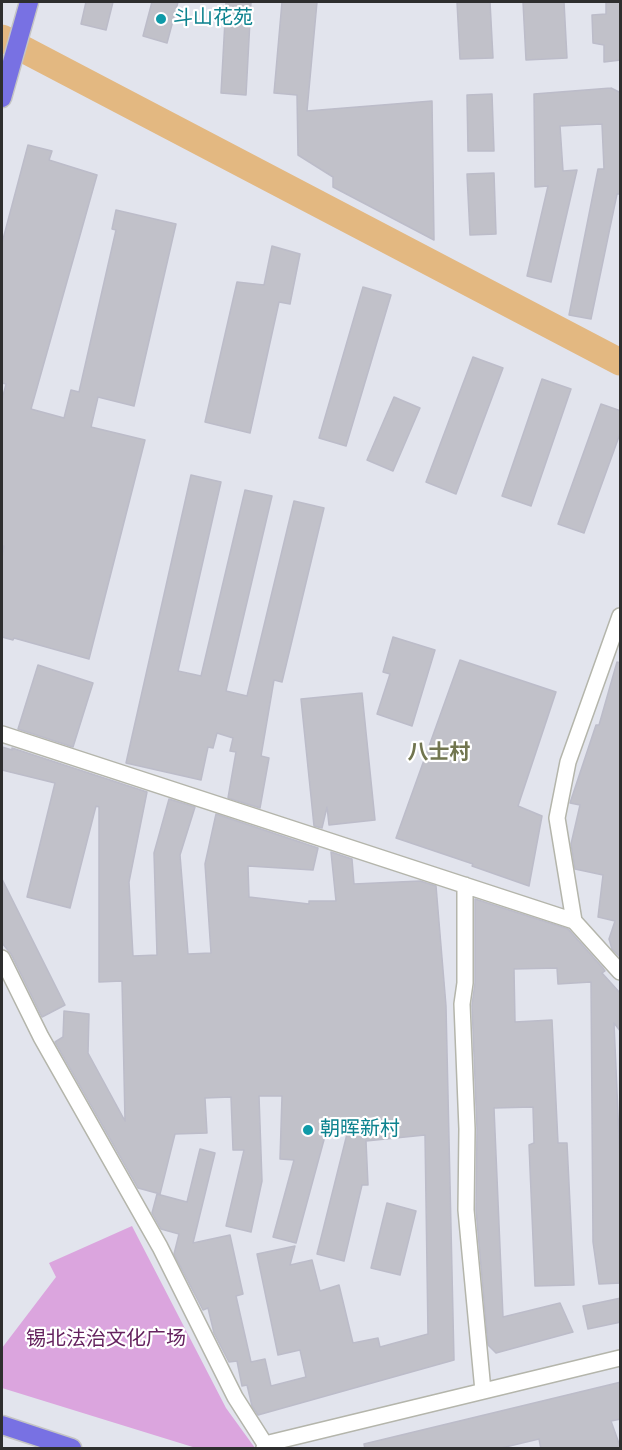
<!DOCTYPE html>
<html>
<head>
<meta charset="utf-8">
<style>
	body { margin:0 }
	#map { position:relative; width:622px; height:1450px; overflow:hidden; background:#e2e4ed; font-family:Roboto,sans-serif }
	canvas { display:block }
	.frame { position:absolute; inset:0; border:3px solid #2e2e2e; pointer-events:none }
</style>
</head>
<body>
<div id="map">
<canvas width="622" height="1450"></canvas>
<div class="frame"></div>
</div>
<script>
const context = document.querySelector('canvas').getContext('2d');
context.lineJoin = 'round';
function paint(path, color) {
  context.fillStyle = color;
  context.fill(path, 'evenodd');
}
function toPath(rows) {
  const path = new Path2D();
  for (const r of rows) {
    path.moveTo(r[0], r[1]);
    for (let i = 2; i < r.length; i += 2) path.lineTo(r[i], r[i + 1]);
  }
  return path;
}
function trace(path, color, width, dash) {
  context.strokeStyle = color;
  context.lineWidth = width;
  context.lineCap = dash ? 'butt' : 'round';
  context.setLineDash(dash || []);
  context.stroke(path);
}
function label(font, color, halo, rows, align = 'center') {
  context.font = font + ' Roboto,"Noto Sans SC",sans-serif';
  context.lineWidth = 4.5;
  context.setLineDash([]);
  context.textBaseline = 'middle';
  context.strokeStyle = halo;
  context.fillStyle = color;
  for (const [text, x, y, turn = 0] of rows) {
    context.save();
    context.translate(x, y);
    context.rotate((+turn || 0) * Math.PI / 180);
    context.textAlign = isNaN(turn) ? turn : align;
    if (halo) context.strokeText(text, 0, 0);
    context.fillText(text, 0, 0);
    context.restore();
  }
}
const green = toPath([
	[132,1226,226,1408,255,1448,196,1448,2,1388,2,1348,56,1277,49,1263]
]);
const river = toPath([
	[2,38,620,362]
]);
const building = toPath([
	[86,2,113,2,106,30,81,24,86,2],
	[152,2,178,2,167,43,143,36,152,2],
	[226,2,251,2,246,95,221,93,226,2],
	[282,2,317,2,307,111,432,101,434,240,333,187,333,177,298,155,297,95,274,93,282,2],
	[457,2,490,2,493,58,460,59,457,2],
	[523,2,564,2,567,58,526,60,523,2],
	[606,2,621,2,621,60,604,62,604,45,593,43,592,15,606,14,606,2],
	[611,88,621,93,621,194,617,194,591,319,569,315,598,169,604,169,602,124,560,126,563,171,577,170,551,282,527,276,548,186,535,187,534,94,611,88],
	[492,94,494,151,468,151,467,95,492,94],
	[28,145,52,151,49,160,97,175,31,409,64,418,71,390,79,392,116,230,112,229,116,210,176,224,134,406,98,397,91,427,145,440,89,659,14,638,13,640,2,637,2,557,4,546,2,546,2,400,6,384,2,383,2,243,28,145],
	[494,173,496,234,470,235,467,174,494,173],
	[272,246,300,254,290,304,279,302,250,433,205,422,237,282,264,285,272,246],
	[363,287,391,295,346,446,319,438,363,287],
	[473,357,503,368,456,494,426,482,473,357],
	[542,379,571,389,531,506,502,496,542,379],
	[394,397,420,408,393,471,367,460,394,397],
	[601,404,621,411,621,431,584,533,558,524,601,404],
	[191,475,221,482,178,671,201,676,245,490,272,496,226,691,247,696,294,501,324,508,282,682,274,680,261,756,269,758,260,808,228,798,236,752,230,751,233,738,217,733,213,748,208,747,201,780,126,763,191,475],
	[393,637,435,650,412,726,377,714,390,674,383,672,393,637],
	[460,660,556,692,518,806,542,816,529,886,472,866,473,864,396,838,460,660],
	[617,662,621,663,621,958,612,949,609,939,615,921,598,917,603,875,575,869,571,844,580,805,570,803,596,725,599,725,617,662],
	[38,665,93,683,73,747,18,729,38,665],
	[362,693,375,820,329,825,327,807,322,828,314,826,301,699,362,693],
	[2,747,12,750,12,748,147,792,129,882,133,956,157,955,154,853,169,799,195,807,180,855,188,954,211,953,205,864,216,814,318,848,313,870,248,866,249,897,309,904,309,901,336,901,331,852,352,859,354,884,420,881,436,886,446,1006,454,1360,258,1415,252,1406,247,1385,242,1386,237,1361,229,1362,214,1333,208,1308,203,1310,174,1254,179,1234,161,1229,152,1213,157,1194,187,1202,200,1149,215,1153,193,1243,230,1235,243,1294,236,1296,251,1362,265,1359,271,1386,306,1377,300,1350,278,1355,257,1254,295,1246,290,1265,312,1260,320,1291,339,1285,353,1343,378,1338,380,1347,428,1334,425,1135,366,1141,368,1185,362,1185,344,1261,317,1254,348,1130,328,1125,296,1243,273,1237,294,1160,280,1159,282,1096,259,1096,262,1181,251,1232,226,1226,244,1150,233,1150,231,1097,205,1098,207,1133,175,1134,160,1194,138,1188,55,1042,63,1037,64,1011,89,1014,88,1053,125,1121,122,981,99,982,99,807,96,806,70,908,27,897,55,783,2,770,2,747],
	[2,879,65,1005,42,1017,11,954,2,943,2,879],
	[475,899,568,929,603,968,605,971,602,973,621,994,621,1032,614,1023,621,1182,621,1283,599,1284,593,1242,591,982,558,984,557,968,514,969,515,1022,552,1020,558,1143,567,1143,574,1285,535,1286,529,1145,534,1143,533,1107,494,1108,503,1317,560,1303,573,1332,496,1353,488,1345,476,1210,477,1129,472,1005,475,983,475,899],
	[387,1203,416,1211,400,1275,371,1268,387,1203],
	[621,1298,621,1322,588,1329,583,1306,621,1298],
	[621,1382,621,1419,611,1421,621,1449,541,1449,539,1439,497,1449,365,1449,364,1444,621,1382]
]);
const minor = toPath([
	[2,734,574,921,620,972],
	[465,885,465,983,462,1004,467,1129,466,1210,483,1391],
	[574,921,557,818,568,762,620,616],
	[2,958,41,1037,160,1247,235,1397,265,1444],
	[264,1448,265,1444,620,1358]
]);
const major = toPath([
	[2,98,29,2],
	[2,1425,72,1448]
]);
const markers = [
	[161,19,6,"#0f9aa8"],
	[308,1130,6,"#0f9aa8"]
];
const cultureNames = [
	["斗山花苑",173,19],
	["朝晖新村",320,1130]
];
const parkNames = [
	["锡北法治文化广场",106,1340]
];
const neighbourhoodNames = [
	["八士村",439,754]
];
paint(green, '#dba5de');
trace(river, '#e3b881', 27);
paint(building, '#c1c1c9');
trace(building, '#bcbcc9', 1.5);
trace(minor, '#b4b5ab', 18);
trace(major, '#c4c4c4', 21);
trace(minor, '#fff', 15);
trace(major, '#7871e3', 18);
for (const [x, y, r, color] of markers) {
  const dot = new Path2D();
  dot.arc(x, y, r, 0, 2 * Math.PI);
  context.fillStyle = color;
  context.fill(dot);
  trace(dot, '#fff', 2);
}
label('20px', '#0d838f', '#fff', cultureNames, 'left');
label('20px', '#65235f', '#fff', parkNames);
label('bold 21px', '#71754f', '#fff', neighbourhoodNames);
</script>
</body>
</html>
